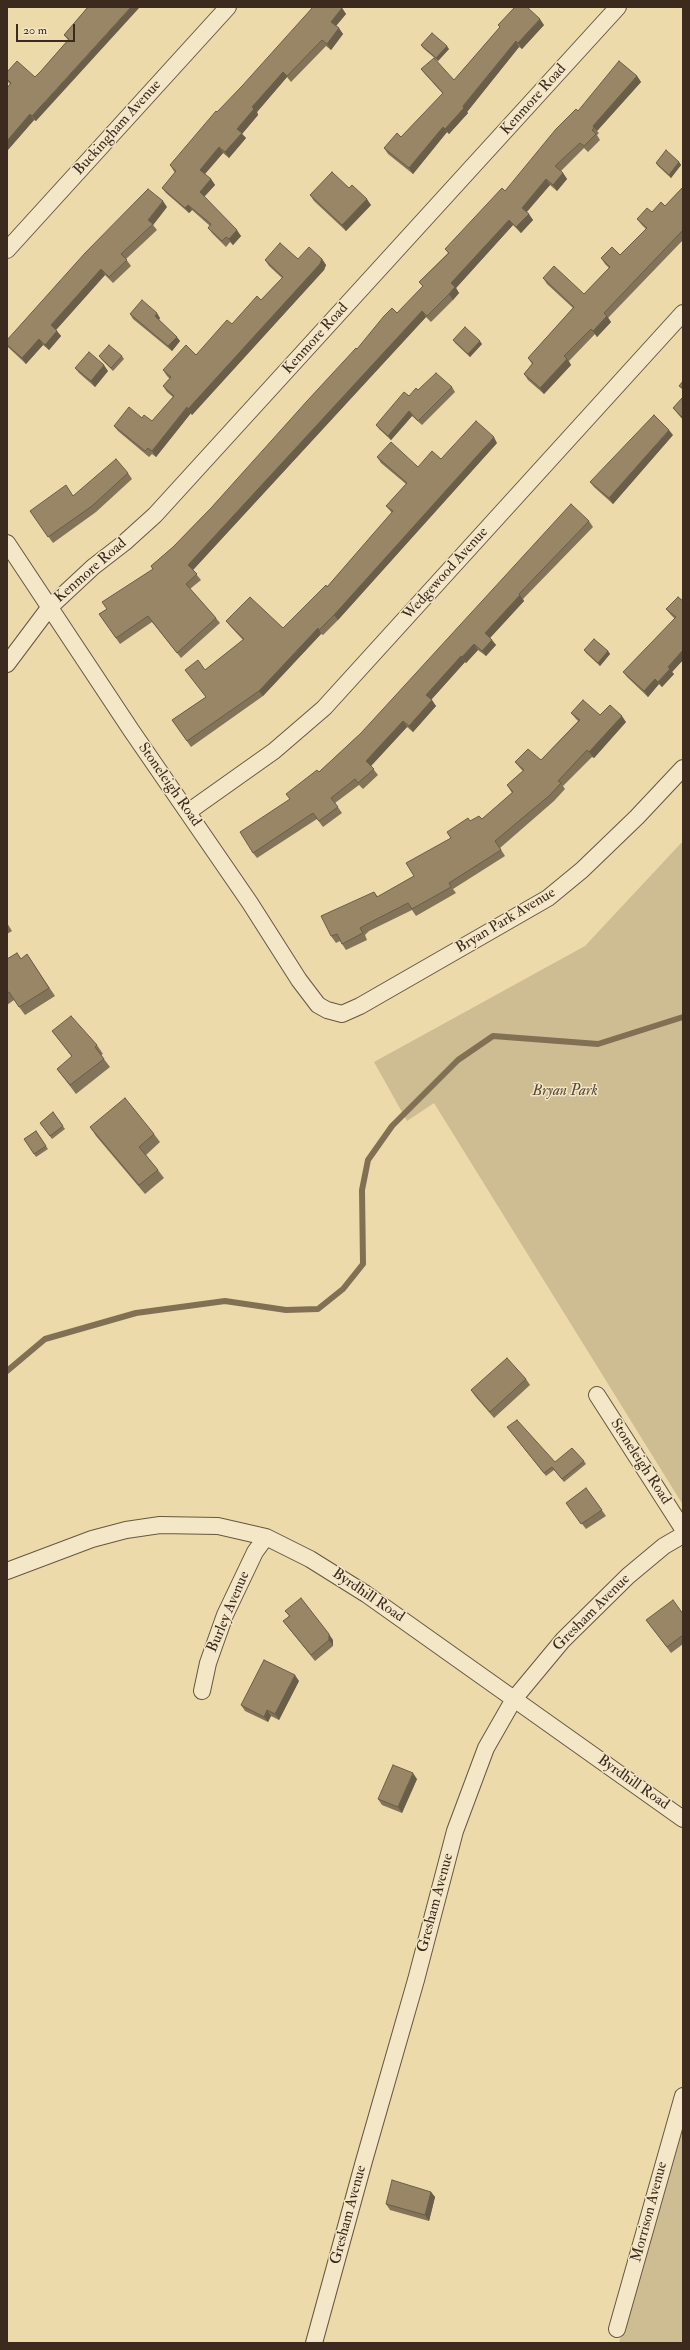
<!DOCTYPE html>
<html>
<head>
<meta charset="utf-8">
<style>
	body { margin:0 }
	#map { position:relative; width:690px; height:2350px; overflow:hidden; background:#ecdaaa; font-family:"IM FELL Double Pica",serif }
	canvas { display:block }
	.frame { position:absolute; inset:0; border:8px solid #3c2a1e; pointer-events:none }
	.scale { position:absolute; left:16px; top:24px; width:59px; height:18px; box-sizing:border-box; border:2px solid #3c2a1e; border-top:0; padding-left:5px; font-size:12px; line-height:14px; white-space:nowrap; color:#3c2a1e; -webkit-text-stroke:3px #f3e7c8; paint-order:stroke }
</style>
</head>
<body>
<div id="map">
<canvas width="690" height="2350"></canvas>
<div class="frame"></div>
<div class="scale">20 m</div>
</div>
<script>
const context = document.querySelector('canvas').getContext('2d');
context.lineJoin = 'round';
function paint(path, color) {
  context.fillStyle = color;
  context.fill(path, 'evenodd');
}
function toPath(rows) {
  const path = new Path2D();
  for (const r of rows) {
    path.moveTo(r[0], r[1]);
    for (let i = 2; i < r.length; i += 2) path.lineTo(r[i], r[i + 1]);
  }
  return path;
}
function trace(path, color, width, dash) {
  context.strokeStyle = color;
  context.lineWidth = width;
  context.lineCap = dash ? 'butt' : 'round';
  context.setLineDash(dash || []);
  context.stroke(path);
}
function label(font, color, halo, rows, align = 'center') {
  context.font = font + ' "IM FELL Double Pica",serif';
  context.lineWidth = 3;
  context.setLineDash([]);
  context.textBaseline = 'middle';
  context.strokeStyle = halo;
  context.fillStyle = color;
  for (const [text, x, y, turn = 0] of rows) {
    context.save();
    context.translate(x, y);
    context.rotate((+turn || 0) * Math.PI / 180);
    context.textAlign = isNaN(turn) ? turn : align;
    if (halo) context.strokeText(text, 0, 0);
    context.fillText(text, 0, 0);
    context.restore();
  }
}
const green = toPath([
	[683,841,683,1505,434,1103,407,1121,374,1062,585,946],
	[683,2109,683,2343,619,2343]
]);
const stream = toPath([
	[7,1371,45,1339,136,1313,225,1301,286,1310,318,1309,343,1289,363,1264,362,1190,368,1160,392,1126,458,1060,493,1036,598,1044,683,1017]
]);
const street = toPath([
	[7,250,228,7],
	[7,543,131,730,250,903,299,980,318,1005,327,1010,342,1014,360,1006,548,898,582,870,637,817,683,768],
	[7,664,49,608,93,567,124,543,155,515,618,7],
	[188,812,274,751,324,708,683,313],
	[597,1395,683,1529],
	[7,1571,92,1539,126,1530,160,1525,218,1526,266,1537,310,1559,366,1594,683,1819],
	[202,1691,208,1663,225,1615,255,1552,266,1537],
	[617,2329,683,2096],
	[314,2343,364,2161,416,1980,455,1831,486,1748,514,1699,563,1640,628,1576,664,1546,683,1535]
]);
const wall = toPath([
	[88,7,36,121,34,120,7,151,7,88,10,84,7,81,7,72,35,77,41,71,68,40,64,35],
	[342,8,346,14,336,26,343,34,331,50,326,46,291,82,287,77,257,112,258,115,242,134,246,138,229,158,223,153,205,174,211,179,215,185,204,197,241,236,233,245,230,242,226,247,212,233,208,228,210,226,192,210,189,213,166,193,162,188,175,173,170,165,217,112],
	[498,25,544,25,522,49,519,47,467,112,468,113,449,134,447,132,413,174,388,154,384,148,401,137,443,94,425,74,421,69,454,80,500,27],
	[421,45,449,49,438,61,423,48],
	[637,76,641,82,597,131,599,133,597,135,600,140,588,152,584,148,561,171,563,173,567,179,557,191,550,185,526,212,533,220,521,233,513,225,456,288,459,293,453,300,431,322,426,317,193,570,201,580,190,589,216,618,220,623,181,658,152,622,120,644,99,614,107,609,153,569,151,566,173,547,211,508,357,349,397,313,423,287,419,282,448,253,445,249,505,191,578,111],
	[679,162,681,165,671,178,658,166,656,163],
	[683,187,683,240,608,318,611,322,597,337,595,334,569,361,571,365,544,394,528,380,524,374,532,364,528,358,573,308,547,284,543,278,584,294,609,268,605,264,601,258,620,255,646,229,641,224,637,219,665,206],
	[349,188,371,205,346,231,314,201,310,195],
	[167,207,153,225,157,230,126,259,131,266,113,283,105,275,56,330,61,336,49,350,43,345,26,364,9,348,7,346,7,340],
	[298,259,322,259,326,265,324,270,192,415,191,413,156,457,152,454,149,457,118,431,114,426,142,418,152,421,173,397,167,392,163,386,170,379,167,376,163,370,196,355,232,324,261,300,282,278,269,266,265,260],
	[130,314,160,318,159,320,180,341,172,351,133,319],
	[453,340,482,344,470,357,455,343],
	[99,356,122,356,124,359,113,371,101,359],
	[75,368,108,371,95,387,79,373],
	[452,387,455,392,422,425,412,416,391,440,379,429,376,425,409,396,418,390],
	[683,397,683,420,677,413,673,408],
	[673,435,613,504,594,487,590,482],
	[497,443,338,620,323,635,321,634,263,696,191,747,172,720,206,697,205,670,243,640,230,626,226,621,283,628,327,587,392,513,386,506,406,484,381,463,377,457,418,467,441,459],
	[128,473,132,479,96,512,53,543,30,511,73,496],
	[589,521,593,527,523,599,524,601,490,638,496,645,486,656,478,650,466,663,465,662,431,700,436,706,413,732,407,727,371,766,378,775,363,789,359,785,335,803,342,813,323,827,317,819,257,858,253,853,319,772,361,733],
	[683,601,683,660,672,672,674,674,662,687,659,684,648,697,627,677,623,672,675,619,671,615,666,609],
	[584,650,608,651,610,654,600,666,586,653],
	[571,713,600,715,626,722,594,758,592,757,563,786,565,789,554,801,500,848,505,856,453,889,456,893,416,916,412,910,369,931,365,935,367,940,346,950,340,941,336,943,331,936,374,892,378,897,414,876,451,838,470,821,482,819,512,793,507,785,523,771,520,768,515,762,541,760,578,721,576,719],
	[7,923,12,931,7,934],
	[17,953,21,959,27,954,55,996,25,1015,14,1000,7,1005,7,959],
	[52,1031,97,1045,103,1054,101,1055,110,1067,76,1094,57,1069,72,1057],
	[53,1112,65,1129,52,1139,40,1123],
	[90,1127,154,1134,160,1142,146,1155,158,1170,164,1178,145,1194,96,1136],
	[36,1131,48,1149,36,1157,24,1139],
	[526,1379,530,1385,494,1418,475,1396,471,1390],
	[507,1427,555,1462,584,1461,586,1464,564,1482,554,1470,546,1476],
	[586,1488,606,1516,586,1529,566,1503],
	[285,1611,333,1640,333,1646,315,1661,283,1621,289,1616],
	[683,1614,683,1644,671,1653,646,1620],
	[299,1681,279,1720,271,1716,268,1722,245,1711,241,1705],
	[417,1779,402,1813,382,1805,378,1799],
	[431,2192,435,2197,429,2221,390,2210,386,2204]
]);
const shadedWall = toPath([
	[131,7,140,7,36,121,32,116],
	[342,8,346,14,335,27,331,22],
	[540,19,544,25,522,49,518,43],
	[339,28,343,34,331,50,327,44],
	[516,41,519,47,467,112,468,113,449,134,445,129],
	[447,46,449,49,438,61,436,58],
	[283,72,287,77,257,112,258,115,242,134,246,138,229,158,225,152,237,129,252,107],
	[637,76,641,82,597,131,593,126],
	[30,114,34,120,7,151,7,141],
	[443,127,447,132,413,174,409,168],
	[219,147,223,153,204,175,200,170],
	[679,162,681,165,671,178,669,175],
	[563,173,567,179,557,191,553,185],
	[211,179,215,185,203,198,200,192],
	[546,179,550,185,526,213,522,208],
	[367,199,371,205,346,231,342,225],
	[163,201,167,207,153,225,148,220],
	[188,205,192,210,189,213,185,208],
	[529,214,533,220,521,233,516,227],
	[509,220,513,225,456,288,459,293,453,300,449,294,451,283],
	[237,230,241,236,233,245,229,239],
	[322,259,326,265,324,270,192,415,188,409],
	[101,269,105,275,55,331,51,325],
	[422,311,426,317,192,571,188,565],
	[157,313,160,318,158,321,155,316],
	[607,316,611,322,597,337,593,331],
	[57,331,61,336,49,350,45,345],
	[177,337,180,341,172,351,168,346],
	[39,339,43,345,26,364,22,358],
	[480,341,482,344,470,357,468,354],
	[567,359,571,365,544,394,540,388],
	[104,365,108,371,95,387,91,381],
	[187,407,191,413,156,457,152,451],
	[409,411,412,416,391,440,388,436],
	[669,430,673,435,613,504,609,498],
	[494,437,497,443,338,620,334,615],
	[520,595,524,601,489,639,485,633],
	[318,628,321,634,263,696,259,691],
	[492,640,496,645,486,656,482,651],
	[474,644,478,650,466,663,462,657],
	[683,650,683,660,672,672,674,674,662,687,658,682,668,667],
	[608,651,610,654,600,666,598,663],
	[461,656,465,662,430,701,426,695],
	[655,679,659,684,648,697,644,691],
	[432,700,436,706,413,732,409,726],
	[622,716,626,722,594,758,589,752],
	[403,721,407,727,370,767,366,761],
	[329,1634,333,1640,333,1646,329,1640],
	[295,1675,299,1681,279,1720,275,1714],
	[267,1710,271,1716,268,1722,264,1717],
	[413,1773,417,1779,402,1813,398,1807],
	[431,2192,435,2197,429,2221,425,2215]
]);
const building = toPath([
	[88,7,131,7,32,116,30,114,7,141,7,88,11,83,7,79,7,72,17,61,35,77,41,71,69,39,64,35,88,7],
	[313,7,340,7,342,8,331,22,339,28,327,44,322,40,287,76,283,72,252,107,254,109,237,129,242,133,225,152,219,147,200,170,211,179,200,192,237,230,229,239,226,237,222,241,208,228,211,224,188,205,185,208,162,188,176,171,170,165,216,111,217,112,242,86,313,7],
	[515,7,527,7,540,19,518,43,516,41,463,106,464,108,445,129,443,127,409,168,384,148,397,133,401,137,443,93,421,69,434,58,454,80,500,27,498,25,515,7],
	[432,33,447,46,436,58,421,45,432,33],
	[619,61,637,76,593,126,594,128,592,130,596,134,584,146,580,143,555,166,563,173,553,185,546,179,522,208,529,214,516,227,509,220,451,283,455,287,449,294,427,316,422,311,188,565,197,574,186,584,216,618,177,653,148,616,116,638,99,614,107,609,102,602,153,569,151,566,173,547,211,508,307,401,356,348,357,349,384,316,392,308,397,313,423,286,419,282,449,253,445,249,502,188,505,191,556,129,576,109,578,111,619,61],
	[666,150,679,162,669,175,656,163,666,150],
	[332,172,349,188,352,185,367,199,342,225,310,195,332,172],
	[683,187,683,230,604,313,607,316,593,331,591,329,564,356,567,359,540,388,524,374,533,363,528,358,574,307,543,278,554,266,584,294,610,267,601,258,612,247,620,255,647,228,637,219,647,208,652,212,661,202,665,206,683,187],
	[148,189,163,201,148,220,153,224,121,254,127,260,109,277,101,269,51,325,57,331,45,345,39,339,22,358,7,345,7,340,85,253,148,189],
	[280,243,298,259,309,247,322,259,320,264,188,409,187,407,152,451,148,448,145,451,114,426,129,407,142,418,144,415,152,421,174,396,163,386,171,377,163,370,186,345,196,355,227,320,232,324,257,296,261,300,283,277,265,260,280,243],
	[142,300,157,313,155,316,177,337,168,346,130,314,142,300],
	[465,327,480,341,468,354,453,340,465,327],
	[109,345,122,356,111,368,99,356,109,345],
	[89,352,104,365,91,381,75,368,89,352],
	[436,373,452,387,418,421,409,411,388,436,376,425,404,392,409,396,416,388,418,390,436,373],
	[683,381,683,389,679,386,683,381],
	[683,397,683,418,673,408,683,397],
	[654,415,669,430,609,498,590,482,654,415],
	[476,421,494,437,334,615,319,630,318,628,259,691,187,741,172,720,206,697,185,670,198,660,205,670,244,639,226,621,250,597,283,628,326,585,327,587,393,511,386,506,407,483,377,457,391,442,418,467,432,451,441,459,476,421],
	[116,459,128,473,92,506,48,537,30,511,66,485,73,496,116,459],
	[571,504,589,521,519,594,520,595,485,633,492,640,482,651,474,644,462,657,461,656,426,695,432,700,409,726,403,721,366,761,374,769,358,783,355,779,331,798,338,807,319,821,313,813,253,853,240,832,290,799,286,794,317,770,319,772,361,733,571,504],
	[678,597,683,601,683,650,668,667,670,669,658,682,655,679,644,691,623,672,676,617,666,609,678,597],
	[594,639,608,651,598,663,584,650,594,639],
	[583,700,600,715,610,705,622,716,589,752,587,750,558,781,561,783,550,795,495,841,501,850,449,883,451,887,412,909,408,903,365,925,360,928,363,933,342,944,337,934,331,936,321,916,374,892,377,897,414,876,406,863,451,838,447,832,468,818,470,821,479,816,482,819,513,792,507,785,524,770,515,762,528,749,541,760,580,720,571,713,583,700],
	[17,953,21,959,27,954,49,988,19,1007,9,992,7,993,7,959,17,953],
	[71,1016,97,1045,95,1047,104,1059,70,1085,57,1069,72,1056,52,1031,71,1016],
	[125,1098,154,1134,139,1147,158,1170,139,1185,90,1127,125,1098],
	[53,1112,63,1126,50,1136,40,1123,53,1112],
	[36,1131,46,1146,34,1154,24,1139,36,1131],
	[507,1358,526,1379,490,1412,471,1390,507,1358],
	[517,1420,555,1462,572,1448,584,1461,562,1479,552,1467,544,1473,507,1427,517,1420],
	[586,1488,602,1510,581,1524,566,1503,586,1488],
	[301,1598,329,1634,329,1640,311,1655,283,1621,290,1616,285,1611,301,1598],
	[673,1600,683,1614,683,1635,667,1647,646,1620,673,1600],
	[264,1660,295,1675,275,1714,267,1710,264,1717,241,1705,264,1660],
	[393,1765,413,1773,398,1807,378,1799,393,1765],
	[392,2180,431,2192,425,2215,386,2204,392,2180]
]);
const streetNames = [
	["Kenmore Road",534,100,-48],
	["Buckingham Avenue",118,128,-48],
	["Kenmore Road",316,339,-48],
	["Kenmore Road",91,571,-41],
	["Wedgewood Avenue",446,574,-48],
	["Stoneleigh Road",169,785,55],
	["Bryan Park Avenue",506,921,-31],
	["Stoneleigh Road",640,1462,57],
	["Byrdhill Road",368,1596,34],
	["Burley Avenue",229,1612,-67],
	["Gresham Avenue",592,1613,-45],
	["Byrdhill Road",633,1783,35],
	["Gresham Avenue",436,1903,-75],
	["Morrison Avenue",650,2212,-75],
	["Gresham Avenue",349,2215,-75]
];
const parkNames = [
	["Bryan Park",565,1092]
];
paint(green, '#cebc92');
trace(stream, '#827055', 6);
trace(street, '#685641', 18);
trace(street, '#f3e7c8', 16);
paint(wall, '#837359');
paint(shadedWall, '#6a5e48');
paint(building, '#988667');
trace(building, '#6a5e48', 1);
label('15px', '#3c2a1e', '#f3e7c8', streetNames);
label('italic 15px', '#594735', '#f3e7c8', parkNames);
</script>
</body>
</html>
